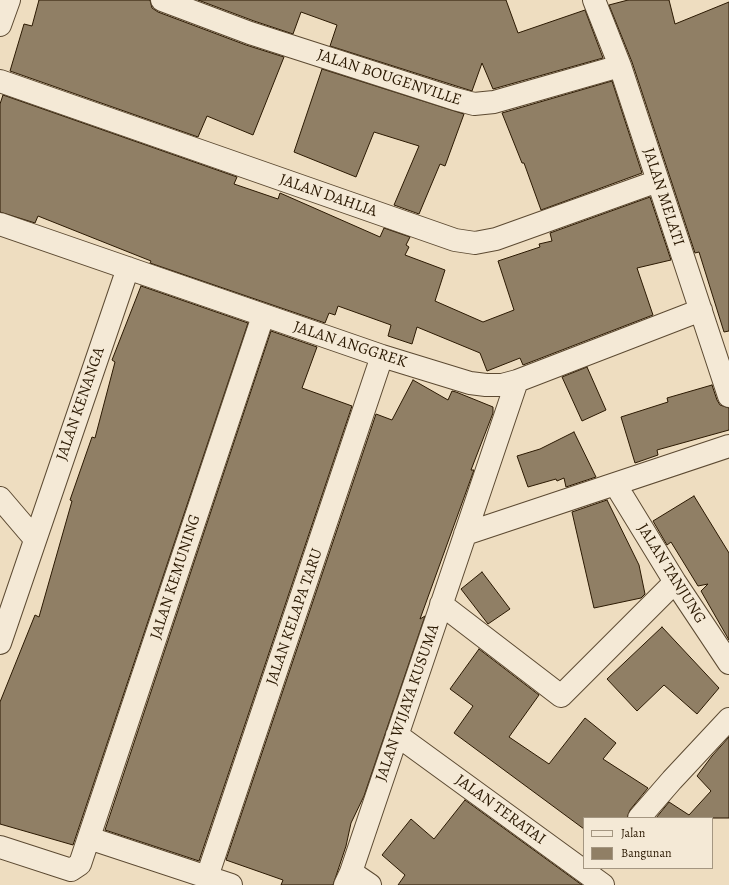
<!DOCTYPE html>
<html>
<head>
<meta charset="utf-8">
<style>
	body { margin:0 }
	#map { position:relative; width:729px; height:885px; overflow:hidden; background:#eeddc0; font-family:Alegreya,serif }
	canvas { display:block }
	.legend { position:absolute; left:583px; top:817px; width:130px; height:52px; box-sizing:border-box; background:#f4e9d6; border:1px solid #a49681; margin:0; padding:5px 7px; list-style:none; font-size:12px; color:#2b1902 }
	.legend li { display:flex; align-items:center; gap:8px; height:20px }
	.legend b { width:20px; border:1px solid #a49681 }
</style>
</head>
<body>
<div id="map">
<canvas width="729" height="885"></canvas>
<ul class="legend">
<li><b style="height:5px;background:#f4e9d6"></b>Jalan</li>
<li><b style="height:11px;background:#907f65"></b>Bangunan</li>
</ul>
</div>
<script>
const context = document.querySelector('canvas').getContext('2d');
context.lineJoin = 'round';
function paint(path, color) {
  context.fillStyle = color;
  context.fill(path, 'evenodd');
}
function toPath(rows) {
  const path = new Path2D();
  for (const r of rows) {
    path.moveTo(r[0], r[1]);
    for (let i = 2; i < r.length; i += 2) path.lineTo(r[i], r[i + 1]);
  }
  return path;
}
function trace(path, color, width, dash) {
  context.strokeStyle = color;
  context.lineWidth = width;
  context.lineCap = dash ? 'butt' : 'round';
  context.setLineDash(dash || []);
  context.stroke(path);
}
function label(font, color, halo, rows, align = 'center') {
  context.font = font + ' Alegreya,serif';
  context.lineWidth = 4;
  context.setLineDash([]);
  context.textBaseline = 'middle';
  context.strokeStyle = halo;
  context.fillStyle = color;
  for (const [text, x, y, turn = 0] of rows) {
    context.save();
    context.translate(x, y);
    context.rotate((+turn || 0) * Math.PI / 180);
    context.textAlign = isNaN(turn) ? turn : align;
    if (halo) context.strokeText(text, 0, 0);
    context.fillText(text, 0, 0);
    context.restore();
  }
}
const building = toPath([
	[39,0,150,0,152,8,158,12,246,45,284,57,253,135,207,116,198,137,10,71,24,24,32,26,39,0],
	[198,0,506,0,518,33,585,10,603,58,493,89,482,63,472,91,330,46,337,25,301,12,293,34,254,21,198,0],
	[628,0,669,0,675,24,729,2,729,331,724,332,699,252,695,253,632,62,609,5,628,0],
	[322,69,464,114,445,166,440,164,419,214,394,205,419,146,374,132,356,177,294,152,322,69],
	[612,81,642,173,541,210,524,163,522,163,502,113,612,81],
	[3,95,237,177,234,184,278,199,280,193,380,237,384,228,410,237,406,245,409,247,405,255,445,270,435,301,483,322,514,310,498,261,540,247,539,244,552,241,550,233,650,197,671,260,637,268,653,315,523,365,520,358,487,371,480,353,417,327,412,344,388,336,391,325,338,306,335,315,329,313,325,323,150,263,151,261,38,216,35,223,0,212,0,104,3,95],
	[141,286,248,323,73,845,0,824,0,702,35,615,39,617,72,501,70,500,92,437,95,438,115,362,112,360,141,286],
	[271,331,317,347,302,388,352,406,199,861,105,830,271,331],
	[587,367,606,410,582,421,562,377,587,367],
	[413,380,448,400,452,391,456,392,493,407,493,413,471,470,474,470,420,619,425,616,364,796,351,823,346,846,333,885,281,885,283,880,226,860,376,414,392,420,413,380],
	[712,385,717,400,720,405,729,408,729,430,657,450,658,455,635,463,621,417,668,402,667,398,712,385],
	[574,432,596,477,566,487,564,478,557,481,556,479,528,487,517,456,540,449,574,432],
	[694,496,729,553,729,640,701,591,708,584,698,586,671,542,667,545,653,521,694,496],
	[607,500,639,565,645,594,641,598,594,608,572,512,607,500],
	[482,572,510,609,488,624,461,589,482,572],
	[662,627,719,688,697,714,664,685,637,711,607,679,662,627],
	[479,649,539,695,509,737,549,764,585,718,616,743,603,759,648,788,630,810,627,818,584,818,584,829,454,733,473,706,450,689,479,649],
	[729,737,729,818,656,818,669,802,689,815,711,791,697,776,712,756,729,737],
	[465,800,582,885,398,885,405,875,382,855,411,819,434,839,465,800]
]);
const street = toPath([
	[162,0,250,33,455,99,474,104,494,102,620,66],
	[594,0,620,66,729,396],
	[0,25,9,0],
	[0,81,455,240,475,243,496,239,658,181],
	[0,224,382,356,470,383,486,385,502,385,517,381,701,310],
	[615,484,675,582,729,663],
	[0,498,35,539],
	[465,534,729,446],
	[441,604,561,696,675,582],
	[0,643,128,268],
	[397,735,603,885],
	[639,818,672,780,729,719],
	[89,838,231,885],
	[0,847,71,870,80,864,263,316],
	[351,872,370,885],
	[207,877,382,356],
	[345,885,351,872,517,381]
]);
const streetNames = [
	["JALAN BOUGENVILLE",389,78,18],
	["JALAN DAHLIA",328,196,19],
	["JALAN MELATI",663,197,72],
	["JALAN ANGGREK",350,345,18],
	["JALAN KENANGA",81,404,-71],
	["JALAN TANJUNG",671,574,58],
	["JALAN KEMUNING",176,577,-72],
	["JALAN KELAPA TARU",295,617,-71],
	["JALAN WIJAYA KUSUMA",408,703,-71],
	["JALAN TERATAI",500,810,36]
];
paint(building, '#907f65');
trace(building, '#2b1902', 1);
trace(street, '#5c4a32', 24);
trace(street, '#f4e9d6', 22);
label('16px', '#2b1902', '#f4e9d6', streetNames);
</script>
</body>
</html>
